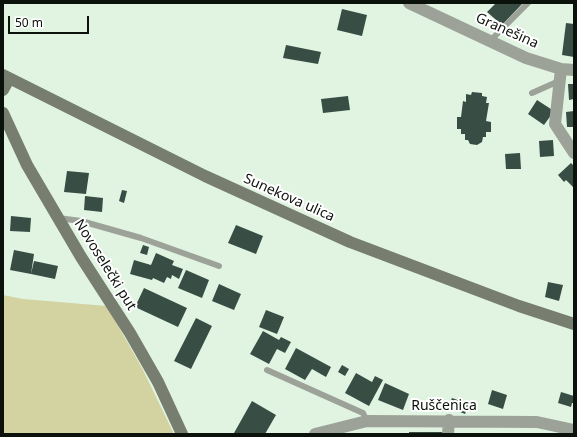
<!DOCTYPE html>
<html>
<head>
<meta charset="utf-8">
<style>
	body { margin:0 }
	#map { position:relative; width:577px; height:437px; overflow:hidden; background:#e1f4e2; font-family:"Noto Sans",sans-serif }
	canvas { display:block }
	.frame { position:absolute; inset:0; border:4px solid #0b110b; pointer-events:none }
	.scale { position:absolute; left:8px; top:16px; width:81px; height:18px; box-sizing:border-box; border:2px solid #0b110b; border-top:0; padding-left:5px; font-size:12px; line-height:14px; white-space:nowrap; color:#0b110b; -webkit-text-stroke:3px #fff; paint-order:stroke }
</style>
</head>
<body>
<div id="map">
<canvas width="577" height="437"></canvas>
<div class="frame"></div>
<div class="scale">50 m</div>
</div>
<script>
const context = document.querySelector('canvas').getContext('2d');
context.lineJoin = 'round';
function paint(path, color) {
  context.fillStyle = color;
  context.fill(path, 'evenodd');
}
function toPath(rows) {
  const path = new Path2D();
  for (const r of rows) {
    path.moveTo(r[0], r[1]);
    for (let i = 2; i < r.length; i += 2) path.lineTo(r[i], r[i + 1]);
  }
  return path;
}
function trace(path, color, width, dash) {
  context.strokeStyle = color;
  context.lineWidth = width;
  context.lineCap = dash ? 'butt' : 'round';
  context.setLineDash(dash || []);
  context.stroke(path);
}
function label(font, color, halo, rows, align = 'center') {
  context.font = font + ' "Noto Sans",sans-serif';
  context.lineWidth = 4;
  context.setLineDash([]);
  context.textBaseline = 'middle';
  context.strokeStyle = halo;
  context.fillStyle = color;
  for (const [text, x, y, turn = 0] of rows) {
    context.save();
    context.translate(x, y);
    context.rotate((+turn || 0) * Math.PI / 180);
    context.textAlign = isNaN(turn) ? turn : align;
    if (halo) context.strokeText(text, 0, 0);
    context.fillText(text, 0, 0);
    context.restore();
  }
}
const green = toPath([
	[3,295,23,299,107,306,143,370,174,434,3,434]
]);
const building = toPath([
	[496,3,523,3,502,25,487,12],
	[342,9,367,15,362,36,337,30],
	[566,23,574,24,574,57,562,55],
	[286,45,321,52,318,64,283,58],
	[568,84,574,84,574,99,569,100],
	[472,92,482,93,482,96,487,97,486,103,489,103,486,121,491,122,491,132,486,132,486,137,483,137,482,142,477,145,470,144,468,140,465,140,465,134,461,134,461,129,457,129,457,117,461,117,463,101,466,102,466,94,471,95],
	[348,96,350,110,323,113,321,99],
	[537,100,554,111,544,125,528,114],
	[574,111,574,127,567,127,566,112],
	[553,140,554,156,540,157,539,141],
	[520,153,521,169,506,169,505,154],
	[571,163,574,166,574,188,566,180,564,182,558,175],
	[67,171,89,173,86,194,64,192],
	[122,190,127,191,124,203,119,201],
	[85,196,103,198,102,212,84,210],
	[11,216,31,218,30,232,10,231],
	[236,225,263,236,256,254,228,243],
	[143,245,149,247,147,255,140,253],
	[14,250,34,254,31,274,10,270],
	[156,253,174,261,172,265,183,269,179,279,172,275,171,279,167,277,164,283,153,278,152,280,130,274,134,260,151,265],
	[34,261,58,266,55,279,31,274],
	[186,270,209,280,202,298,178,288],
	[548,282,563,285,559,301,545,297],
	[219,284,241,294,234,310,212,301],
	[144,288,187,308,178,327,135,307],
	[266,310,284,317,277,334,259,327],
	[196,318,212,326,191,369,174,361],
	[263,331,279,340,281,337,291,342,285,353,277,349,269,364,250,354],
	[296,348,331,367,326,377,312,369,305,380,285,369],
	[342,365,349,369,345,376,338,372],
	[356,373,372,382,375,376,383,380,369,406,345,393],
	[385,383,409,394,403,410,378,400],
	[492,390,507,395,503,409,488,404],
	[561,392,574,396,574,403,572,403,571,407,558,403],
	[452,398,469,404,465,414,448,407],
	[252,401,276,415,265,434,236,434,234,433],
	[409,432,443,432,443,434,409,434]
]);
const lane = toPath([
	[491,40,528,3],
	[532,93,559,81],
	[58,218,81,221,141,238,219,266],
	[267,370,363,413,367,421]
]);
const street = toPath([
	[409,3,526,58,561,69,574,70],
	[561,69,555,124,574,153],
	[315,434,367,421,537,422,574,430],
	[448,434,449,420]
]);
const secondary = toPath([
	[3,75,205,176,350,242,519,306,574,324],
	[3,90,9,79],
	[3,113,27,165,81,257,130,333,158,382,182,434]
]);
const streetNames = [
	["Granešina",507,31,24],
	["Sunekova ulica",289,198,24],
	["Novoselečki put",105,265,58],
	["Ruščenica",444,406]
];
paint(green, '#d3d2a1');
paint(building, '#384e45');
trace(lane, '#9da298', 6);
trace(street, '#9da298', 12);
trace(secondary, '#777d6f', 12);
label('14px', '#0b110b', '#fff', streetNames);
</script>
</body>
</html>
